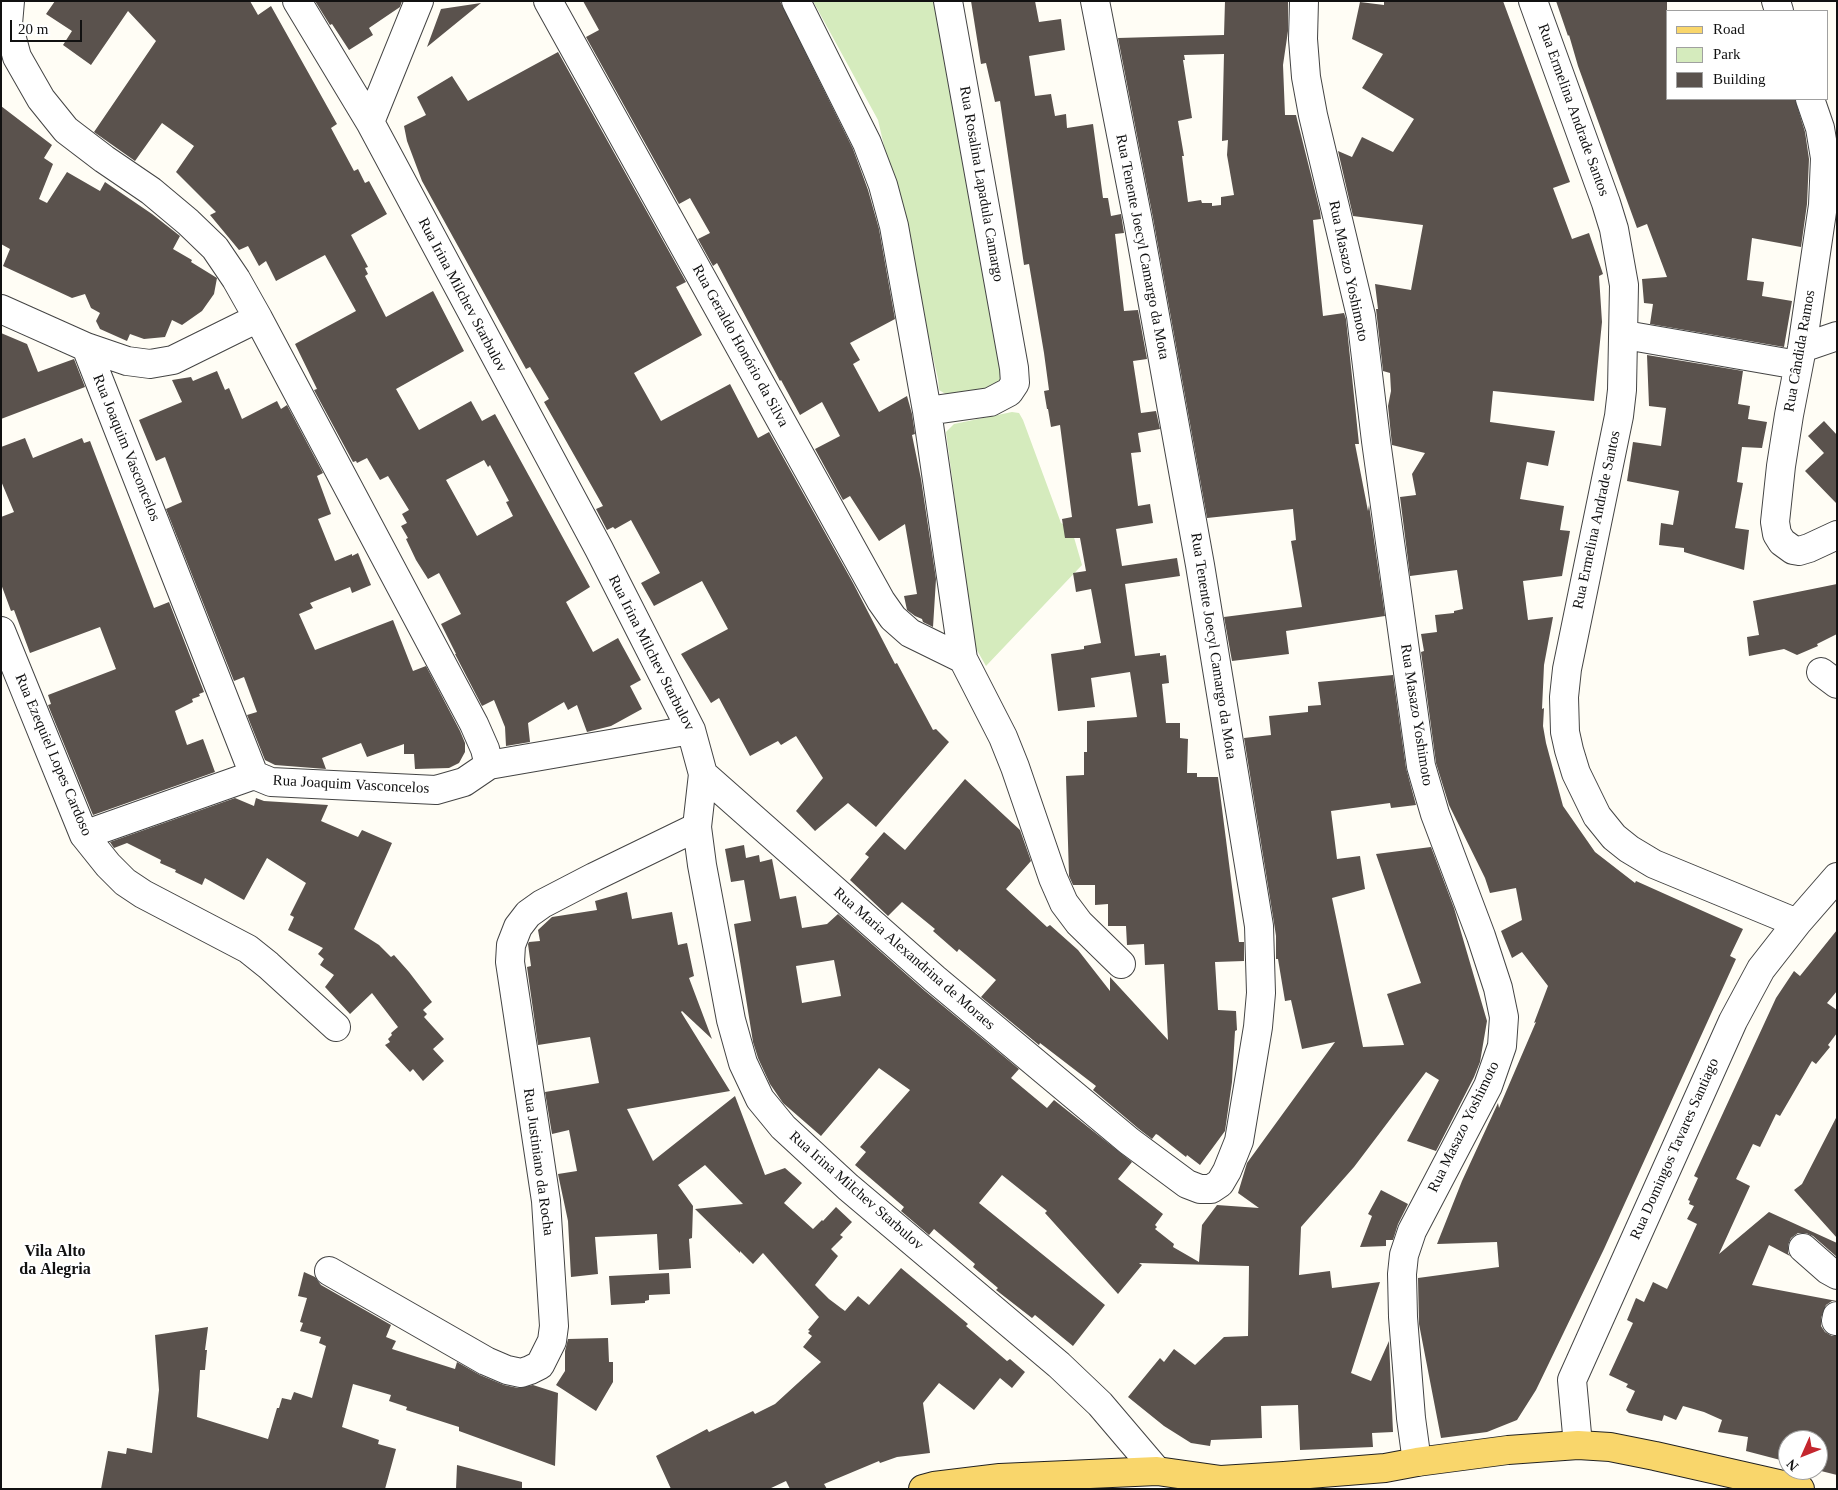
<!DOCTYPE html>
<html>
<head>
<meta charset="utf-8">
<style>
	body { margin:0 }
	#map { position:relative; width:1838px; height:1490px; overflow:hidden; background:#fffdf5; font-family:"Times New Roman",serif }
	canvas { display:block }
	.frame { position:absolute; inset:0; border:2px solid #111; pointer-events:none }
	.legend { position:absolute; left:1666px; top:10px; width:162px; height:90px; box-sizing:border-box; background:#fff; border:1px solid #a0a0a0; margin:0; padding:6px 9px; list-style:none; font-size:15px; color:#111 }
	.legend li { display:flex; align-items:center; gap:10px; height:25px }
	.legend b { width:25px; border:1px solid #a0a0a0 }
	.north { position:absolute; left:1778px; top:1430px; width:50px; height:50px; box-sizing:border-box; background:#fff; border:1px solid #a0a0a0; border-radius:50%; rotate:226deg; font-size:14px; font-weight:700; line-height:20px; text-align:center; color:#111 }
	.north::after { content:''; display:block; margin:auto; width:18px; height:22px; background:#c4262e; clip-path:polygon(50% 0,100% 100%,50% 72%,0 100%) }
	.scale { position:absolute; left:10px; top:20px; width:72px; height:22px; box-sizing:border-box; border:2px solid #111; border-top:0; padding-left:6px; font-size:15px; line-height:18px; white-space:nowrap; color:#111; -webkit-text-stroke:4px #fff; paint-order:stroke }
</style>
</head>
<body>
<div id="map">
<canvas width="1838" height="1490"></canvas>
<div class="frame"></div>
<ul class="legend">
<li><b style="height:6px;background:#f9d66b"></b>Road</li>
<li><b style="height:14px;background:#d5ebbd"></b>Park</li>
<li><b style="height:14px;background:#5a524d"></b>Building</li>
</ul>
<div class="north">N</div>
<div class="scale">20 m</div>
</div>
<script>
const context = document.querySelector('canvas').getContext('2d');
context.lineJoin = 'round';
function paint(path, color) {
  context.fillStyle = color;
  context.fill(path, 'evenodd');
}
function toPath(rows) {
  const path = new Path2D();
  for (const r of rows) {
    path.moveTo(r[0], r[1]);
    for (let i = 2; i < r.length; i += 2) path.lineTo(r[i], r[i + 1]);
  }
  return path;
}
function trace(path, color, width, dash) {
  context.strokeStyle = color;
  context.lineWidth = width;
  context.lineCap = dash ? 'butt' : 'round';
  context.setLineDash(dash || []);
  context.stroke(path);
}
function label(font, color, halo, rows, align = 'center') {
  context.font = font + ' "Times New Roman",serif';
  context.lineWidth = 5;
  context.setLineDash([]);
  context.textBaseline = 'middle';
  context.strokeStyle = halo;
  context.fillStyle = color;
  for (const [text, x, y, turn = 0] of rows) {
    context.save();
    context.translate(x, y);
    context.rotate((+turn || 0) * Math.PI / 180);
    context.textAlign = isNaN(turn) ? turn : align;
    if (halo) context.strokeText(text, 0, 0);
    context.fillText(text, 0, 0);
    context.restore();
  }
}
const green = toPath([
	[813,1,942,1,1008,375,1002,387,949,396,939,390,938,379,878,120],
	[1012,412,1019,413,1023,420,1061,523,1068,527,1073,534,1082,565,986,666,974,645,946,432,954,424]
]);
const building = toPath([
	[55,1,250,1,258,15,271,6,337,124,331,128,354,171,358,169,365,183,369,181,387,214,351,235,368,267,365,268,368,274,365,276,386,317,433,291,464,351,396,389,419,430,471,401,482,421,495,414,590,587,566,602,593,652,618,638,641,680,630,686,642,709,611,726,587,732,577,705,568,710,564,702,528,723,530,742,506,746,505,727,494,700,482,706,455,654,456,654,441,624,461,614,439,573,428,579,416,560,406,539,408,538,401,526,407,523,402,514,409,510,388,476,380,480,367,458,357,463,356,461,353,462,314,390,317,389,295,344,356,311,325,255,276,281,266,261,259,266,248,246,239,250,210,215,216,212,176,172,194,146,162,123,135,161,94,132,156,41,128,11,91,65,63,45,72,31,46,14],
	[484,460,488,467,490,465,509,501,506,502,513,516,477,536,446,480],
	[315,1,402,1,400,7,369,28,373,35,349,50,332,24,330,25],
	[583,1,780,1,853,149,868,190,879,229,895,319,850,343,860,360,853,364,879,412,907,396,912,414,915,434,912,435,921,479,936,579,933,627,923,622,922,619,915,616,907,610,904,596,917,594,905,524,879,541,850,496,843,500,815,449,840,436,822,402,800,415,781,380,780,381,717,263,713,266,698,239,710,233,690,198,679,204,586,37,599,30],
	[971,1,1035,1,1039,22,1061,19,1065,50,1029,56,1035,96,1051,94,1055,116,1066,114,1067,128,1093,124,1103,198,1108,198,1111,216,1121,214,1124,233,1115,234,1124,311,1138,310,1147,359,1133,361,1141,413,1156,411,1160,429,1138,433,1141,452,1131,453,1138,506,1150,504,1153,523,1116,529,1122,566,1177,558,1180,576,1125,584,1135,656,1160,653,1160,656,1166,655,1169,683,1162,684,1166,723,1180,723,1180,738,1188,739,1187,773,1197,773,1197,777,1218,777,1239,942,1244,942,1244,961,1215,962,1218,1010,1236,1011,1237,1030,1235,1031,1232,1082,1225,1131,1200,1165,1187,1155,1186,1157,1158,1135,1156,1134,1152,1139,1139,1129,1093,1090,1096,1086,1040,1043,1039,1045,981,997,996,980,959,949,957,952,933,931,935,929,902,902,888,916,850,880,869,857,865,854,884,832,905,850,965,779,1020,830,1031,861,1006,889,1047,927,1050,925,1078,950,1110,991,1110,977,1168,1040,1164,964,1145,965,1144,944,1127,945,1126,926,1108,926,1108,904,1095,905,1095,885,1073,885,1069,876,1066,776,1084,775,1084,752,1087,752,1087,721,1137,717,1130,672,1091,678,1095,707,1058,711,1051,654,1084,649,1084,646,1101,643,1091,589,1076,592,1073,573,1086,571,1080,538,1065,538,1062,519,1072,517,1060,425,1051,427,1048,409,1047,409,1044,391,1049,390,1044,353,1029,264,1024,265,1000,101,995,102,986,63,981,64],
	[1225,1,1288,1,1288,31,1283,65,1285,115,1296,115,1320,211,1321,219,1313,220,1323,316,1344,313,1346,319,1359,444,1355,444,1368,511,1369,505,1385,616,1286,631,1289,654,1232,661,1224,617,1302,607,1291,541,1296,540,1293,509,1207,518,1153,218,1118,38,1224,35],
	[1224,54,1222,141,1228,140,1227,155,1234,195,1221,197,1221,205,1212,206,1212,203,1202,203,1201,200,1188,202,1182,156,1184,156,1178,121,1192,118,1183,60,1185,60,1184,55],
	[1384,1,1503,1,1570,182,1553,188,1572,239,1589,233,1603,274,1599,276,1602,322,1594,401,1493,391,1490,422,1555,431,1548,466,1527,462,1520,499,1564,506,1560,530,1570,531,1562,576,1523,581,1528,620,1553,617,1544,665,1542,709,1544,708,1543,726,1546,743,1563,806,1595,852,1635,883,1636,881,1743,929,1730,956,1736,959,1604,1249,1536,1390,1517,1420,1487,1432,1441,1438,1419,1324,1418,1278,1499,1267,1497,1242,1437,1244,1462,1181,1498,1103,1499,1108,1536,1022,1534,1023,1548,986,1522,952,1512,958,1501,931,1522,920,1516,888,1490,893,1485,878,1449,805,1436,763,1421,652,1424,651,1421,634,1437,632,1435,615,1454,613,1454,611,1463,609,1457,570,1410,576,1400,497,1416,495,1412,474,1425,453,1392,445,1388,406,1391,391,1390,373,1383,371,1376,309,1378,309,1375,284,1411,290,1423,225,1353,216,1338,151,1352,157,1362,137,1393,152,1414,119,1362,88,1383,54,1352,39,1360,2,1384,5],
	[1556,1,1667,1,1667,99,1795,99,1805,132,1809,159,1807,204,1801,247,1752,238,1747,280,1764,282,1762,296,1792,301,1784,347,1650,324,1653,304,1644,303,1642,279,1667,277,1647,224,1637,228,1578,66,1569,35,1568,36],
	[481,3,427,47,441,9],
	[558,52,686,282,676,287,702,335,634,373,661,421,730,384,758,438,769,432,853,583,895,664,897,663,933,730,936,729,949,742,876,827,848,803,815,831,796,811,823,778,796,736,781,745,778,741,750,756,719,698,711,703,681,654,728,629,702,581,654,606,641,583,660,573,631,520,615,529,613,527,607,530,596,509,603,506,544,402,549,399,530,367,526,369,422,181,407,141,404,126,426,115,417,97,452,76,468,101],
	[1,106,52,145,44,158,53,164,39,199,47,203,67,172,100,191,105,182,152,214,180,236,173,249,192,260,191,262,217,278,214,294,202,311,182,325,172,320,165,337,144,339,130,334,127,341,100,329,96,321,100,313,91,308,85,294,72,298,3,266,10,249,1,244],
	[1,333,27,344,38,372,74,359,85,387,1,419],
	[1647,355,1743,371,1738,404,1750,406,1748,419,1767,422,1762,448,1742,447,1737,482,1743,483,1735,528,1749,530,1744,570,1684,552,1684,548,1659,545,1661,523,1673,525,1679,491,1627,481,1633,442,1661,446,1666,408,1649,406],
	[217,371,225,390,229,388,242,419,277,401,281,409,287,405,323,473,317,476,331,514,318,519,335,561,352,554,352,556,358,553,371,585,352,593,350,587,310,603,313,608,299,614,315,650,393,620,413,671,426,666,460,731,465,743,465,752,459,763,449,768,415,769,414,754,404,754,404,744,367,757,361,743,322,758,326,769,275,765,265,760,247,715,257,712,244,677,234,681,166,509,182,502,165,457,156,461,139,420,182,402,172,380,191,377,193,381],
	[1824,421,1837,435,1837,504,1805,471,1824,453,1808,436],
	[25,438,33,458,82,438,84,443,90,441,154,608,169,602,204,692,199,694,200,696,192,699,193,702,175,711,187,745,203,739,215,772,93,815,48,705,51,704,48,695,116,669,100,627,30,653,14,610,11,611,1,584,1,517,14,512,1,481,1,447],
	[1837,584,1837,634,1817,644,1818,646,1797,655,1784,649,1749,656,1747,637,1759,635,1753,601],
	[1393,675,1406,768,1416,805,1391,808,1390,803,1331,811,1337,859,1360,856,1365,889,1332,898,1363,1047,1404,1045,1387,994,1421,983,1376,854,1431,847,1454,908,1487,1021,1480,1062,1474,1077,1436,1151,1407,1141,1439,1080,1426,1072,1354,1167,1301,1227,1299,1275,1330,1271,1332,1288,1380,1282,1351,1373,1371,1381,1389,1341,1393,1432,1372,1433,1373,1447,1300,1450,1298,1405,1261,1406,1262,1438,1211,1440,1210,1446,1191,1443,1164,1426,1128,1397,1160,1358,1164,1362,1174,1349,1195,1365,1224,1337,1248,1336,1249,1266,1139,1263,1142,1265,1118,1294,1045,1213,1047,1211,1002,1175,979,1203,1105,1305,1073,1346,1035,1315,1032,1318,996,1290,998,1288,973,1267,975,1264,934,1229,929,1235,901,1211,904,1207,855,1165,866,1152,860,1147,910,1090,879,1068,821,1136,783,1103,770,1084,758,1058,753,1042,734,924,751,921,744,880,731,882,725,849,744,845,746,858,759,855,760,862,772,859,780,899,796,896,802,928,827,924,838,914,925,991,1019,1069,1011,1078,1047,1108,1054,1100,1132,1162,1118,1179,1163,1214,1155,1225,1157,1227,1155,1229,1174,1244,1173,1247,1199,1262,1202,1225,1217,1205,1259,1208,1238,1193,1247,1163,1335,1042,1302,1049,1291,1000,1285,1001,1278,959,1276,959,1276,936,1274,923,1244,738,1271,735,1269,716,1308,712,1308,706,1321,705,1318,682],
	[834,960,841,996,802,1003,796,966],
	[235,798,254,806,256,798,264,801,328,805,321,821,358,837,362,830,392,843,354,929,379,945,391,957,394,955,409,972,432,1002,423,1010,427,1014,424,1017,444,1039,433,1049,444,1061,423,1081,413,1069,410,1072,385,1045,390,1042,388,1039,392,1035,391,1033,398,1027,372,993,350,1014,325,987,334,975,320,965,324,959,318,954,323,948,288,930,294,917,290,915,306,883,267,858,244,900,205,878,202,885,175,872,176,870,160,863,161,860,127,843,114,848,110,842],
	[627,892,632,919,672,912,678,945,687,943,694,976,689,978,712,1039,682,1011,681,1012,730,1091,627,1109,653,1161,735,1096,765,1175,785,1168,802,1183,784,1203,813,1229,822,1220,823,1221,836,1207,852,1222,840,1235,843,1237,831,1249,838,1256,815,1285,829,1299,845,1311,858,1296,869,1305,901,1268,968,1324,966,1326,1007,1361,1010,1359,1025,1372,1012,1388,1000,1378,974,1410,939,1383,923,1403,930,1453,897,1457,880,1463,879,1461,824,1484,827,1489,790,1489,786,1481,769,1489,671,1489,656,1456,707,1429,709,1432,753,1411,755,1414,775,1404,821,1362,803,1347,812,1336,808,1333,810,1331,808,1330,819,1317,763,1253,753,1264,740,1251,740,1253,695,1209,743,1204,705,1165,678,1185,693,1206,692,1238,689,1239,691,1268,659,1270,657,1234,595,1237,598,1274,571,1277,568,1221,558,1174,577,1171,569,1130,552,1134,545,1092,599,1083,590,1037,538,1045,527,967,531,966,528,944,529,942,540,941,538,930,552,917,597,910,595,901],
	[1837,930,1837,991,1827,1003,1837,1010,1837,1033,1828,1045,1830,1047,1816,1064,1812,1061,1780,1116,1776,1114,1760,1147,1753,1144,1736,1179,1750,1186,1719,1254,1769,1212,1837,1243,1837,1257,1813,1236,1806,1233,1798,1233,1791,1238,1788,1245,1788,1253,1790,1256,1769,1245,1752,1285,1837,1301,1832,1301,1826,1305,1821,1318,1821,1326,1825,1332,1832,1336,1837,1336,1837,1475,1817,1470,1818,1440,1788,1440,1788,1462,1746,1451,1748,1437,1718,1432,1722,1420,1704,1412,1683,1406,1676,1420,1664,1415,1662,1421,1629,1413,1626,1410,1635,1391,1626,1387,1628,1384,1609,1375,1633,1323,1627,1320,1636,1298,1644,1302,1653,1282,1667,1289,1697,1224,1687,1219,1694,1206,1689,1204,1690,1201,1688,1200,1698,1178,1694,1176,1776,998,1794,971,1800,976],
	[1837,1116,1837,1238,1794,1190,1802,1184],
	[1381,1190,1408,1204,1398,1224,1393,1240,1386,1240,1386,1246,1360,1247,1372,1216,1368,1214],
	[304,1272,315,1277,321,1285,391,1325,386,1337,396,1341,392,1349,455,1369,457,1362,480,1375,504,1385,518,1388,533,1385,558,1393,555,1466,459,1431,459,1427,406,1410,407,1407,389,1401,391,1395,353,1384,342,1427,379,1440,378,1444,396,1449,385,1489,101,1489,108,1451,126,1454,127,1448,152,1453,159,1390,155,1335,208,1327,205,1350,207,1350,205,1370,200,1370,197,1417,268,1439,277,1408,279,1408,282,1398,291,1400,294,1392,312,1398,326,1346,319,1343,321,1337,300,1331,303,1323,300,1322,307,1298,298,1296],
	[669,1273,670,1294,649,1295,649,1300,645,1301,645,1303,611,1305,609,1276],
	[608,1338,609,1362,613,1362,613,1382,596,1411,556,1385,565,1371,565,1351,568,1339],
	[457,1465,522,1482,522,1489,456,1489]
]);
const minor = toPath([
	[297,1,370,122,599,549,691,730,703,774,697,827,702,865,731,1020,743,1063,760,1099,783,1127,848,1187,1059,1365,1100,1404,1157,1471],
	[548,1,881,601,893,618,910,633,963,659,1003,737,1015,767,1053,878,1064,903,1079,923,1121,964],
	[796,1,867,143,883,185,894,226,927,411,963,659],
	[1304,1,1303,39,1306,77,1313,115,1361,316,1376,441,1421,766,1435,814,1481,936,1498,988,1504,1017,1502,1046,1488,1086,1412,1231,1404,1255,1402,1274,1403,1317,1411,1418,1417,1462],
	[1533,1,1606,203,1614,229,1624,285,1622,390,1619,416,1567,669,1564,697,1565,732,1569,750,1576,773,1597,816,1614,837,1629,849,1654,864,1797,923],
	[1776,1,1779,11],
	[1810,99,1820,128,1825,158,1823,205,1802,348,1789,415,1781,466,1775,522,1777,534,1782,542,1793,550,1799,551,1809,548,1837,535],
	[370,122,419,1],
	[1,309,86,347,127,361,150,364,173,360,258,318,236,279,215,248,188,222,151,191,104,159,66,130,41,99,17,57,8,24,10,1],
	[1625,335,1798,365],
	[86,347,254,775,271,782,436,790,464,782,489,765,485,749,474,724,258,318],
	[1802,348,1837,336],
	[927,411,990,402,1009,392,1015,383,1014,368,948,1],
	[1,631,84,835,108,865,125,882,143,894,248,949,268,965,336,1027],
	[1821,672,1837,684],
	[489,765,691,730],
	[703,774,935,979,1129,1141,1187,1184,1200,1189,1211,1189,1220,1183,1227,1171,1239,1141,1258,1027,1261,993,1259,926,1200,565,1138,221,1095,1],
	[84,835,254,775],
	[1803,1248,1828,1270,1837,1275],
	[329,1271,486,1361,507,1370,521,1373,530,1370,540,1365,552,1341,554,1326,546,1201,510,962,511,945,518,927,528,914,542,904,594,877,697,827],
	[1836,1321,1837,1316],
	[1578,1445,1572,1380,1733,1021,1761,969,1797,923,1837,877]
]);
const major = toPath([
	[923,1489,934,1486,1000,1478,1157,1471,1221,1480,1284,1476,1385,1468,1417,1462,1508,1450,1578,1445,1610,1447,1655,1456,1800,1489]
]);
const streetNames = [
	["Rua Ermelina Andrade Santos",1573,110,70],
	["Rua Rosalina Lapadula Camargo",981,184,80],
	["Rua Tenente Joecyl Camargo da Mota",1142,247,79],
	["Rua Masazo Yoshimoto",1348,271,78],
	["Rua Irina Milchev Starbulov",462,295,62],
	["Rua Geraldo Honório da Silva",740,346,61],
	["Rua Cândida Ramos",1800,351,-80],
	["Rua Joaquim Vasconcelos",126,448,68],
	["Rua Ermelina Andrade Santos",1597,520,-78],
	["Rua Tenente Joecyl Camargo da Mota",1213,646,81],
	["Rua Irina Milchev Starbulov",651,653,63],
	["Rua Masazo Yoshimoto",1416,715,81],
	["Rua Ezequiel Lopes Cardoso",53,755,67],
	["Rua Joaquim Vasconcelos",351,785,3],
	["Rua Maria Alexandrina de Moraes",914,959,41],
	["Rua Masazo Yoshimoto",1464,1127,-64],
	["Rua Domingos Tavares Santiago",1675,1149,-66],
	["Rua Justiniano da Rocha",538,1162,82],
	["Rua Irina Milchev Starbulov",856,1191,41]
];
const neighbourhoodNames = [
	["Vila Alto",55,1252],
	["da Alegria",55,1270]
];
paint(green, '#d5ebbd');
paint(building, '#5a524d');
trace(minor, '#444', 30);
trace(major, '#222', 30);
trace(minor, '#fff', 28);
trace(major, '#f9d66b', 28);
label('15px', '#111', '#fff', streetNames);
label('bold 16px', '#111', '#fff', neighbourhoodNames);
</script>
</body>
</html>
